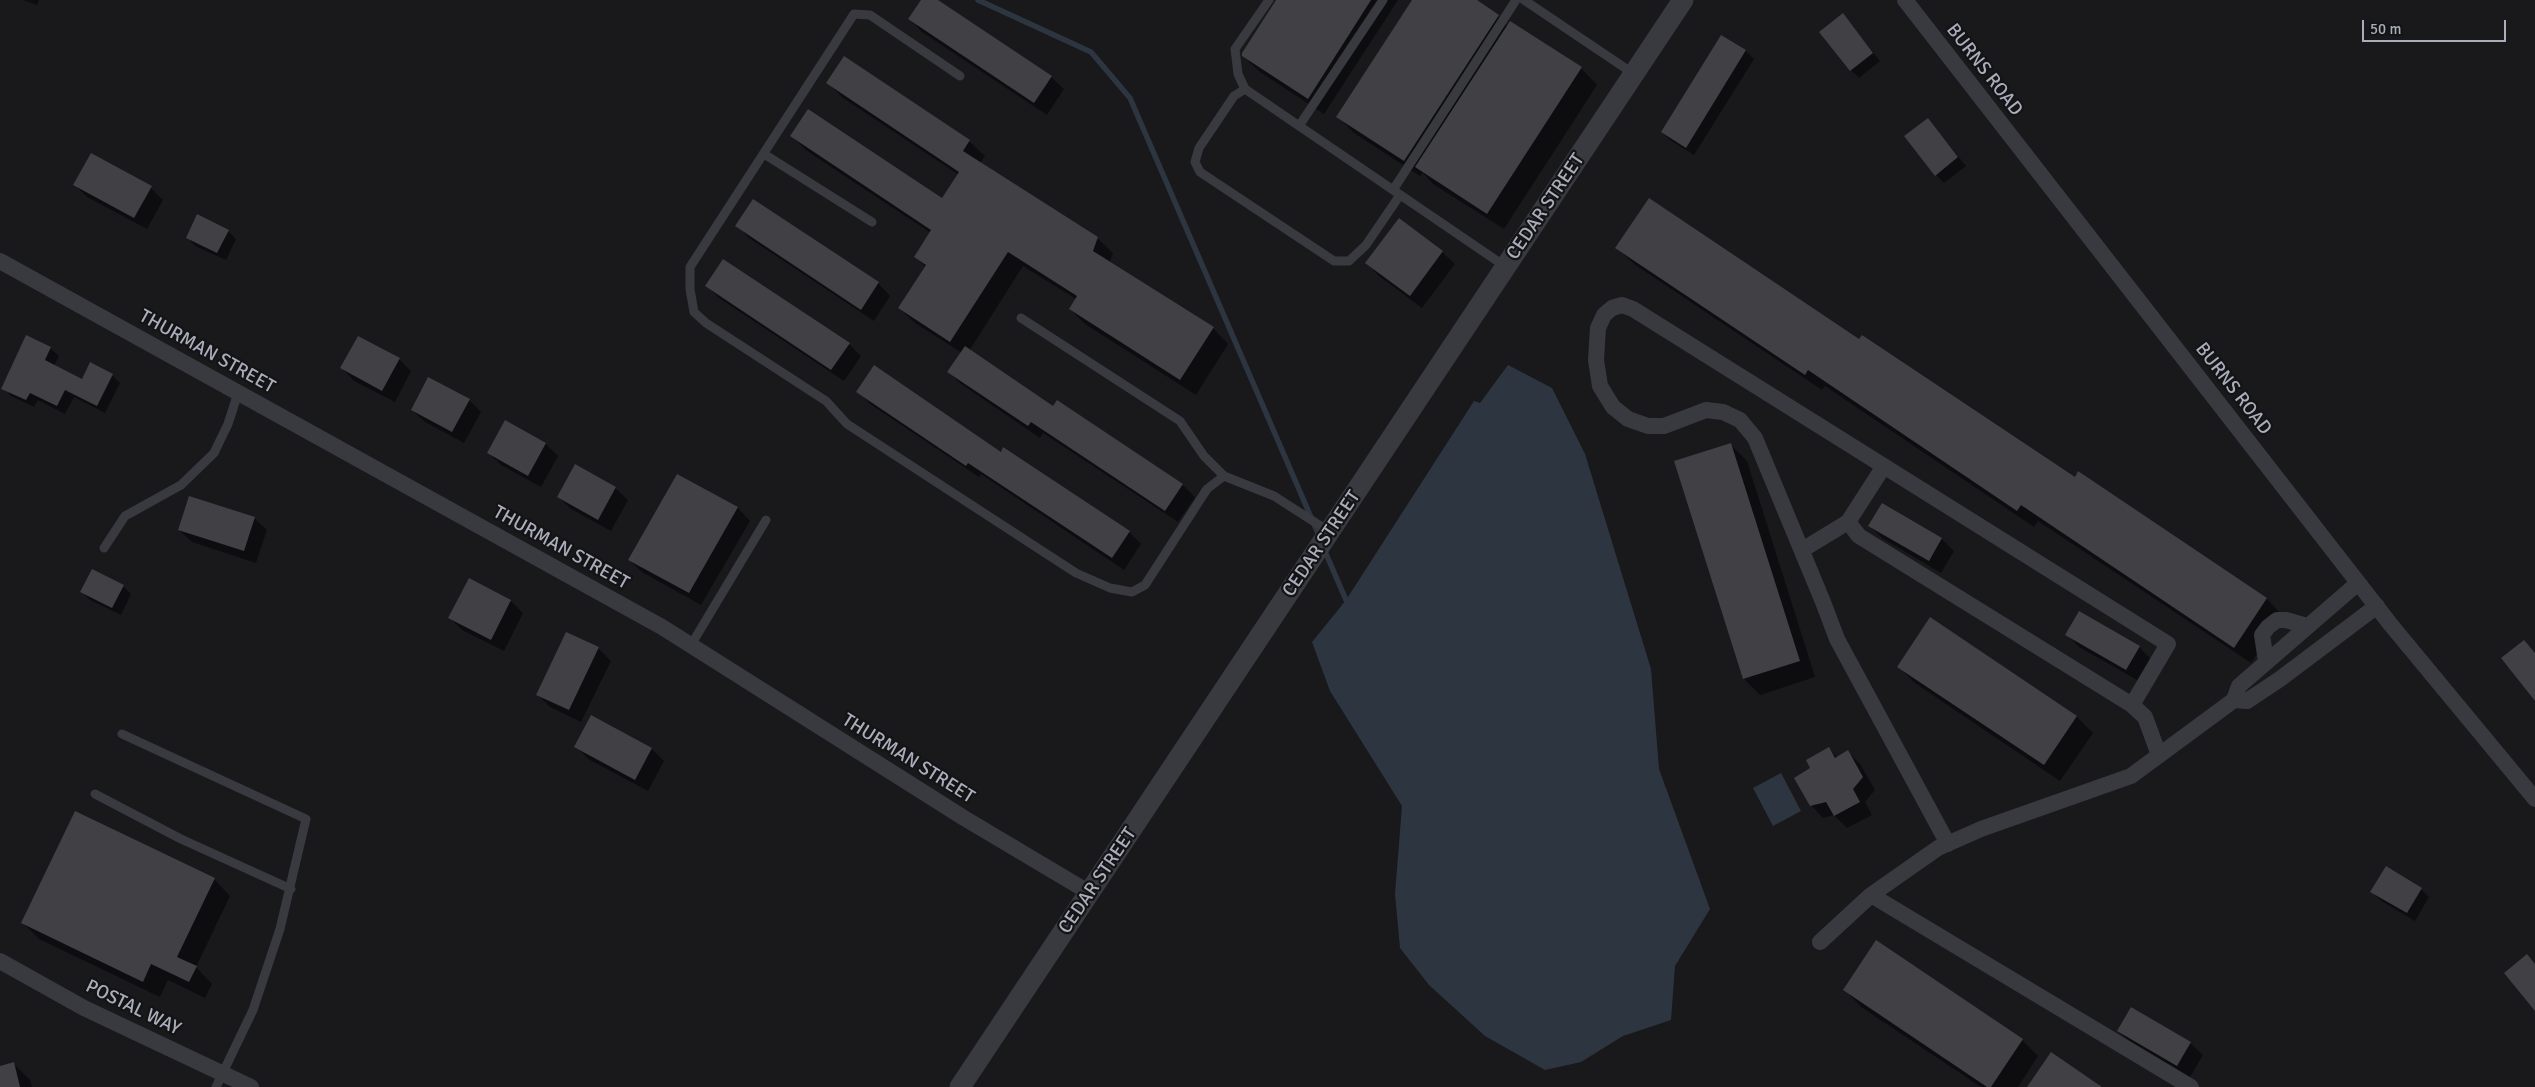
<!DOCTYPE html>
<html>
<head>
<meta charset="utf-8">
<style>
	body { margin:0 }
	#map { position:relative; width:2535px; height:1087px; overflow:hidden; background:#19181b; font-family:Signika,sans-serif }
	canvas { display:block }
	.scale { position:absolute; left:2362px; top:20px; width:144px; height:22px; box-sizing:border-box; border:2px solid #aaaebb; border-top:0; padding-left:6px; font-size:15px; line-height:18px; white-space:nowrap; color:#aaaebb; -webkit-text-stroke:4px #141316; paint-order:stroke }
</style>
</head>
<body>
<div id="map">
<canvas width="2535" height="1087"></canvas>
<div class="scale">50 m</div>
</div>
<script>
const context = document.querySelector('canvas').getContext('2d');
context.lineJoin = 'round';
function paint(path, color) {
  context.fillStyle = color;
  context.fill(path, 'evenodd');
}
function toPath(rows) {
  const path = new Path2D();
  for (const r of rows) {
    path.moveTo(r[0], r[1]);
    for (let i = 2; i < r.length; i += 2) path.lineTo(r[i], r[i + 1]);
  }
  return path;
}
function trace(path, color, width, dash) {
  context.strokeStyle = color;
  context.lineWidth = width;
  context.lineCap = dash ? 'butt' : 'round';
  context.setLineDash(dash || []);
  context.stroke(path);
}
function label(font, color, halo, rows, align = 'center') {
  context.font = font + ' Signika,sans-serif';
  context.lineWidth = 4.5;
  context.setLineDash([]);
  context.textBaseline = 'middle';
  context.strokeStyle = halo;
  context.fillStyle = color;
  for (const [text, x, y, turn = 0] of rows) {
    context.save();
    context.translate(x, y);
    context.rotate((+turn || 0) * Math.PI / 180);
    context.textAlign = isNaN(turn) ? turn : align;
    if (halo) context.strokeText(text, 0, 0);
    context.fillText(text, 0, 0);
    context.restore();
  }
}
const water = toPath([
	[1508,365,1552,388,1585,454,1651,669,1659,769,1710,909,1675,966,1671,1020,1623,1036,1581,1062,1545,1070,1485,1036,1429,985,1400,948,1395,894,1402,806,1330,691,1312,642,1346,600,1474,401,1480,403],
	[1781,773,1801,811,1773,826,1753,788]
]);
const shadow = toPath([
	[23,0,39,0,37,5],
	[923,0,935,0,1051,77,1064,89,1047,115,922,32,910,19],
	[1277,0,1398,0,1324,114,1260,72,1243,56],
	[1413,0,1474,0,1498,16,1508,26,1581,68,1597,85,1504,229,1433,184,1423,173,1420,176,1354,133,1338,117],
	[1843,15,1880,61,1859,78,1851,70],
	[1721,36,1746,51,1754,59,1694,155,1670,140,1662,132],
	[828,83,969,141,985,156,980,163,1097,238,1113,253,1110,262,1213,328,1228,344,1196,395,1085,324,1070,309,1076,299,1023,266,969,351,1054,408,1058,402,1183,485,1195,497,1178,522,1043,433,1040,438,961,384,949,372,962,353,915,323,899,308,926,267,915,257,931,233,807,151,792,136,943,200,959,175,843,98],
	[1928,119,1966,166,1944,183,1936,175],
	[75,185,151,188,163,200,147,229,87,197],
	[753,201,878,283,890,296,874,321,749,238,737,226],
	[1399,220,1442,252,1455,264,1422,308,1379,276,1367,263],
	[228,231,236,239,226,260,195,246,187,237],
	[1617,248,2075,479,2079,473,2267,599,2283,616,2251,663,2038,521,2034,527,1825,386,1822,390,1634,264],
	[707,286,849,344,861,356,844,381,719,298],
	[50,348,59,356,54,366,82,381,112,375,120,383,105,413,74,397,65,414,38,400,34,407,11,396,3,388],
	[399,359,411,371,395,402,354,381,342,368],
	[858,391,1001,453,1129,532,1141,544,1124,570,981,474,979,477,870,404],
	[469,400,481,412,464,443,425,422,412,410],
	[506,422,546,444,558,456,541,487,501,465,489,453],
	[1731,445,1747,461,1815,677,1760,695,1744,679],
	[678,476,738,508,750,521,701,605,642,572,629,560],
	[615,488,628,500,611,531,571,509,559,497],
	[1882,504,1942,539,1954,551,1941,573,1882,538,1870,526],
	[254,518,267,530,256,563,192,542,179,530],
	[469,580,511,601,523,613,504,651,462,630,450,618],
	[123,586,131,594,121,615,90,600,82,592],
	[2067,634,2139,647,2151,659,2139,681,2079,647],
	[598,648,611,661,581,722,550,707,538,695],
	[1899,667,2076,716,2093,733,2060,781,1915,683],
	[592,716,652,749,664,761,648,791,588,759,576,746],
	[1829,749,1838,758,1848,752,1860,764,1875,790,1865,802,1872,815,1847,828,1834,815,1823,818,1811,805,1812,768],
	[214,879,230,896,196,967,212,984,205,998,168,980,160,997,39,939,22,922],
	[2421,889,2429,897,2415,921,2380,900,2372,892],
	[1845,990,2022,1040,2038,1056,2018,1087,1981,1087,1861,1007],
	[2118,1031,2190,1043,2203,1055,2190,1077,2131,1043],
	[14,1064,30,1080,32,1087,0,1087,0,1067]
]);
const stream = toPath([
	[978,0,1091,52,1130,98,1320,538],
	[1324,549,1346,600]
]);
const building = toPath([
	[921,0,938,0,1052,76,1034,103,908,19],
	[1276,0,1371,0,1308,99,1242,56,1242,53],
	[1412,0,1477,0,1499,15,1404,161,1336,117],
	[1843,13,1873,53,1850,71,1819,32],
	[1510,21,1582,67,1487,214,1415,167],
	[1721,35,1746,50,1686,148,1661,132],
	[844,56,970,140,963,151,1098,237,1093,251,1214,327,1180,380,1069,309,1077,296,1008,252,950,342,898,308,926,265,914,257,931,230,790,136,808,109,942,198,959,172,826,83],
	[1928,118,1958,157,1935,176,1904,136],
	[91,153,152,186,134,218,73,185],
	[1649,198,1859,339,1862,335,2075,477,2078,471,2267,598,2234,648,2021,505,2017,511,1808,370,1805,375,1615,248],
	[753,199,879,282,861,310,735,226],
	[197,214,229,230,217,253,186,238],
	[1399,218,1443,251,1410,296,1365,263],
	[723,259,850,343,831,370,705,286],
	[26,335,51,347,45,360,82,379,90,362,113,374,97,406,65,390,57,406,30,393,26,400,1,389],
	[358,336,400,358,382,391,340,368],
	[965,346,1053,406,1057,400,1183,484,1165,511,1031,422,1028,426,947,372],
	[874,365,1001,452,1003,447,1130,531,1112,558,968,463,966,466,856,392],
	[428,377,470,399,452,432,411,410],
	[505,420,546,443,528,476,487,453],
	[1731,443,1800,661,1743,679,1674,461],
	[575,464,616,487,598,520,557,497],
	[677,474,738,507,689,593,628,560],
	[189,496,255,517,244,551,178,530],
	[1882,503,1942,538,1929,561,1868,526],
	[92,569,124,585,112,608,80,592],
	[469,578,511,600,491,640,448,618],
	[2079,611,2140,646,2126,670,2065,635],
	[1930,617,2077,716,2044,765,1897,667],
	[566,632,599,647,569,710,536,695],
	[2524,640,2535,653,2535,701,2501,658],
	[591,715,652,748,635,780,574,747],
	[1829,747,1835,758,1848,750,1863,777,1853,789,1860,802,1834,816,1826,802,1810,806,1794,778,1810,768,1806,760],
	[75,811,215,878,177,957,197,966,189,982,151,964,143,982,21,923],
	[2386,866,2422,888,2407,913,2370,892],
	[1876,940,2023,1039,1991,1087,1987,1087,1843,990],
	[2527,954,2535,964,2535,1011,2504,973],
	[2131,1007,2191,1042,2177,1066,2117,1031],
	[2051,1052,2102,1087,2027,1087],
	[14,1062,20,1087,0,1087,0,1066]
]);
const service = toPath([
	[1269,0,1235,49,1238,74,1245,89,1506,267],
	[1524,0,1634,74],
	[960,76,870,15,854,14,690,267,690,289,694,312,706,323,826,401,847,424,1076,573,1110,588,1132,592,1145,585,1207,489,1224,476,1274,496,1330,532],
	[1245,89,1234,96,1199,148,1195,162,1200,172,1334,261,1349,261,1366,245,1400,195],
	[1299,126,1383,0],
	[764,154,872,222],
	[1393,190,1516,0],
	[1021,318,1180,421,1204,456,1224,476],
	[104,548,125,516,181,485,214,453,228,424,238,393],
	[691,645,766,520],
	[122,734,306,819,280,929,253,1010,216,1087],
	[95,794,181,839,291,889]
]);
const minor = toPath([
	[1905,0,2391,625,2535,799],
	[0,261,662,627,964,818,1090,893],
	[1848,522,1859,536,2132,705],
	[1802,550,1848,522,1884,466],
	[2358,583,2239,686,2234,700,2247,701,2280,679,2377,606],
	[2266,661,2262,635,2268,627,2277,620,2286,620,2307,626],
	[1948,844,1837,639,1823,602,1755,438,1740,420,1723,412,1706,410,1664,426,1648,426,1628,419,1613,407,1600,386,1596,360,1598,328,1604,315,1612,308,1622,305,1633,309,2168,644,2132,705,2145,717,2159,755],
	[1871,895,2191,1087],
	[1820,942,1871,895,1938,848,1981,829,2131,776,2234,700],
	[0,961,84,1008,251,1087]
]);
const tertiary = toPath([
	[960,1087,1683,0]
]);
const streetNames = [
	["BURNS ROAD",1984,70,52],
	["CEDAR STREET",1546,207,-56],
	["THURMAN STREET",207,352,29],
	["BURNS ROAD",2233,389,52],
	["CEDAR STREET",1322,544,-56],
	["THURMAN STREET",561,548,29],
	["THURMAN STREET",908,759,32],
	["CEDAR STREET",1098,881,-56],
	["POSTAL WAY",133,1008,26]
];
paint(water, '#2d3640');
paint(shadow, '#0007');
trace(stream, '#2d3640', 5.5);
paint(building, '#404045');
trace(service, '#393a40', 9);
trace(minor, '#393a40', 16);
trace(tertiary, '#393a40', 21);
label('19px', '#aaaebb', '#141316', streetNames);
</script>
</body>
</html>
